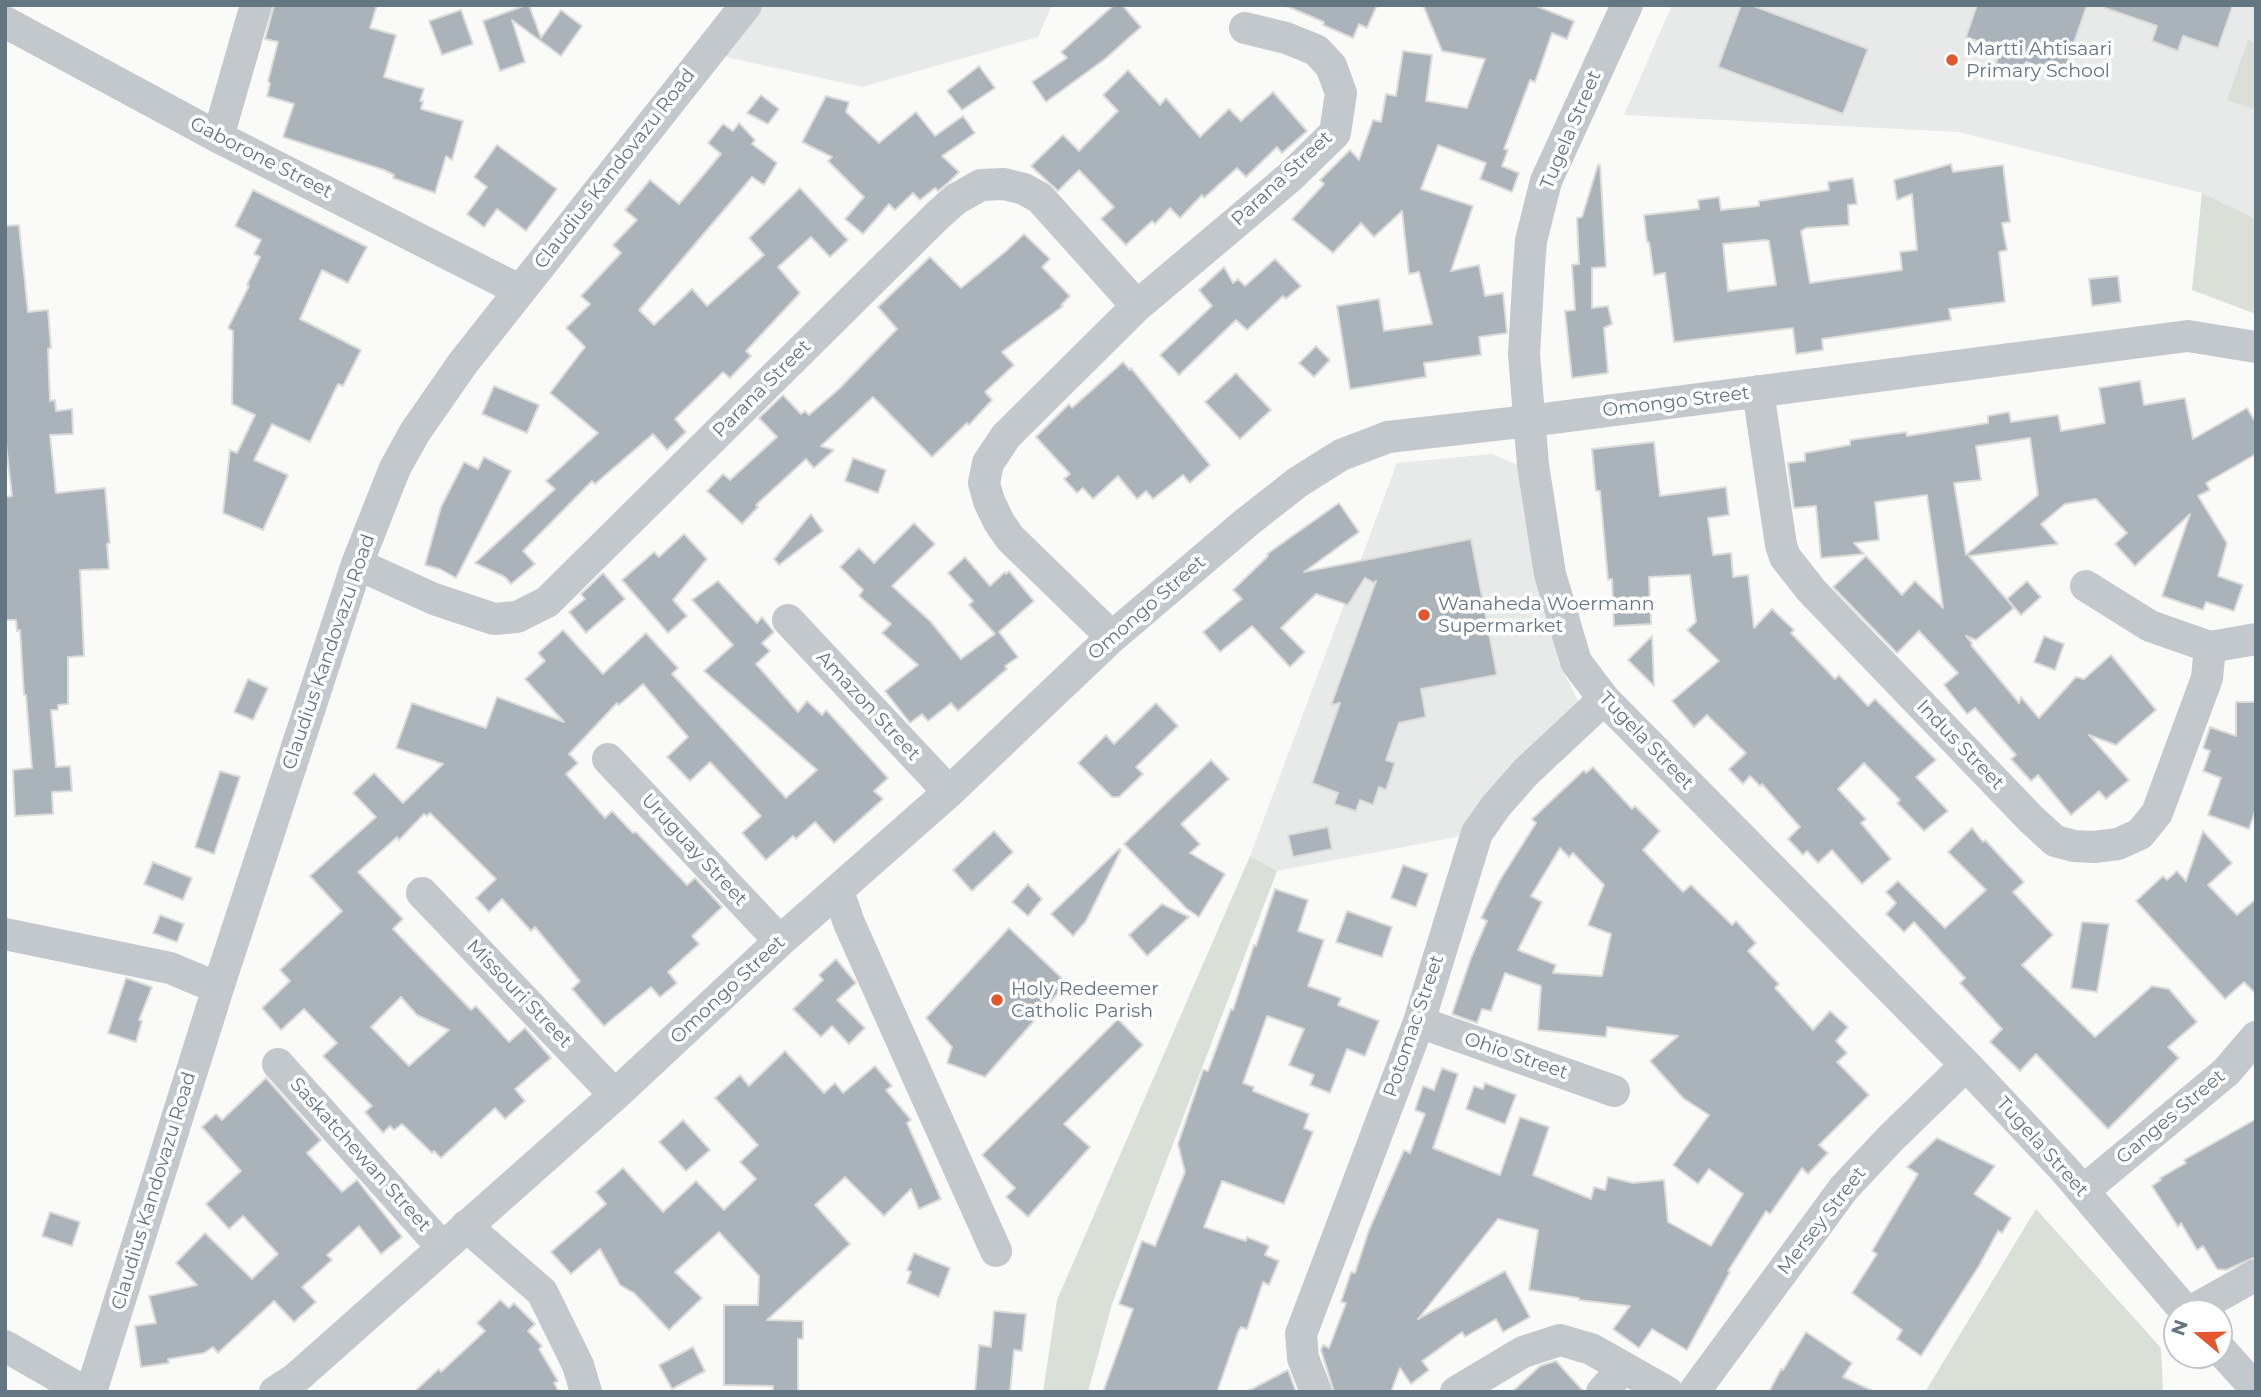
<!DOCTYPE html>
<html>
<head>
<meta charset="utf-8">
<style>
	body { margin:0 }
	#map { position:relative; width:2261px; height:1397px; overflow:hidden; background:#fafaf8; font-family:Montserrat,sans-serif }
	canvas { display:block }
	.frame { position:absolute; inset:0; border:7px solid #657683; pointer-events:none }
	.north { position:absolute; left:2163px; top:1299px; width:70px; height:70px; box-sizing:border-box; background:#fff; border:2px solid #c1c8cd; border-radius:50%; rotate:289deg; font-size:19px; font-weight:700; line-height:28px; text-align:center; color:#657683 }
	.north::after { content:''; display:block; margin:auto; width:24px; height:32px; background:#e4572e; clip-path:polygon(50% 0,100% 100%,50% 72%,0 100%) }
</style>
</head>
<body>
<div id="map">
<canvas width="2261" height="1397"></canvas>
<div class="frame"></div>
<div class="north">N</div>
</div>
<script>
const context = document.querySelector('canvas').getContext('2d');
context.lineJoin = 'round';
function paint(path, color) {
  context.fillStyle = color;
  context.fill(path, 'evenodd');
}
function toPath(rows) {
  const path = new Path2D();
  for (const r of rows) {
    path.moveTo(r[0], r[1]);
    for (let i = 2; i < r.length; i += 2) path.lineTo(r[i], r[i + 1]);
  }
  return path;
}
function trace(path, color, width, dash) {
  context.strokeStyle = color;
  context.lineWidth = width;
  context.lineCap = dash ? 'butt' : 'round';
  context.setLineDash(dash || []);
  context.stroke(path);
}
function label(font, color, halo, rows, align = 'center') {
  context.font = font + ' Montserrat,sans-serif';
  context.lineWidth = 7;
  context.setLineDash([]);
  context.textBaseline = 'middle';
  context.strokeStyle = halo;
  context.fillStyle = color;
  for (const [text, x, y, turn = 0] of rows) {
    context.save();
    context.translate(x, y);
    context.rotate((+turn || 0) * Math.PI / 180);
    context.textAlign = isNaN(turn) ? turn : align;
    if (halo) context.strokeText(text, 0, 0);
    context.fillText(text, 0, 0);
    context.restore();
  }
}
const built = toPath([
	[741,5,1052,5,1038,37,862,87,708,53],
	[1672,5,2256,5,2256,219,2202,193,1959,132,1624,115],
	[1492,454,1518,465,1559,664,1586,716,1477,833,1277,871,1250,856,1397,463]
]);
const green = toPath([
	[2248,40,2256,43,2256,110,2227,100],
	[2202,193,2256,219,2256,314,2192,290],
	[1250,856,1277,871,1112,1304,1088,1392,1043,1392,1057,1300],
	[2036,1209,2161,1348,2163,1392,1925,1392]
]);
const building = toPath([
	[274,5,377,5,370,28,396,35,384,77,424,89,420,101,423,101,421,109,463,121,452,160,446,156,435,193,393,178,394,175,384,170,283,137,294,104,267,96,270,84,268,81,278,42,265,39,274,5],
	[526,5,529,5,541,38,561,10,582,26,561,56,512,20,525,62,500,71,483,21,526,5],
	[1114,5,1122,5,1141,27,1105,59,1046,102,1032,82,1067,58,1061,52,1114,5],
	[1284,5,1377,5,1367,28,1359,24,1353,38,1323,25,1324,22,1284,5],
	[1423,5,1534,5,1574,21,1567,39,1552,33,1535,82,1530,80,1504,149,1508,150,1502,166,1519,173,1512,192,1480,179,1486,163,1438,145,1421,189,1473,206,1451,271,1479,265,1485,296,1503,293,1507,333,1479,337,1481,355,1424,363,1426,377,1350,389,1337,306,1379,299,1384,331,1432,324,1419,272,1409,274,1402,211,1374,237,1361,223,1333,253,1292,219,1324,184,1320,180,1350,150,1359,160,1373,120,1381,122,1386,94,1396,96,1403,51,1432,55,1426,101,1467,108,1485,59,1442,51,1423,5],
	[1741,5,1751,5,1868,49,1843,114,1718,67,1741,5],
	[1977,5,2087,5,2063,75,2026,62,2021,79,1994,70,2000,49,1966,37,1977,5],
	[2106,5,2233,5,2218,48,2183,36,2178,51,2152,41,2157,26,2105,8,2106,5],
	[461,10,473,44,442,55,429,21,461,10],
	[979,66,995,88,962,110,947,91,979,66],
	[1128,70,1160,105,1166,98,1200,137,1229,109,1241,121,1273,92,1307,131,1282,153,1277,147,1246,177,1237,168,1204,198,1202,195,1180,218,1170,208,1155,224,1152,221,1126,245,1101,219,1114,207,1079,170,1058,191,1031,166,1063,135,1079,151,1118,111,1103,95,1128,70],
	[761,95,779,109,768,124,747,113,761,95],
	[826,96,849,102,846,112,879,143,916,112,935,136,963,116,975,133,942,156,959,172,949,182,938,191,935,188,920,200,913,193,895,210,889,204,863,234,845,219,864,197,828,161,832,157,802,142,826,96],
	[739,123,755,140,752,144,777,163,764,185,752,177,639,310,654,325,692,289,707,306,764,255,749,238,800,188,848,240,830,257,811,237,778,267,800,293,746,351,751,356,730,378,723,372,675,419,686,432,667,450,653,434,595,484,592,481,523,551,535,564,511,584,505,577,475,563,555,489,546,481,598,433,550,393,585,347,566,328,590,304,581,296,621,253,613,245,637,220,625,210,650,180,679,204,721,154,708,143,723,124,733,131,739,123],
	[497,145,557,189,526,231,497,209,484,227,467,214,487,187,474,177,497,145],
	[1951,164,1953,172,2003,165,2010,222,2002,223,2007,250,1999,252,2005,302,1949,309,1951,320,1822,339,1823,350,1796,354,1793,328,1674,342,1665,273,1654,275,1649,242,1647,242,1644,215,1699,209,1698,200,1719,197,1721,210,1759,206,1759,201,1829,190,1828,182,1853,178,1857,204,1848,205,1849,225,1806,228,1801,231,1810,283,1902,270,1900,252,1917,250,1912,194,1897,200,1894,180,1951,164],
	[1765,240,1769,241,1776,285,1728,291,1723,244,1765,240],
	[1598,165,1600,165,1606,267,1592,268,1592,308,1608,306,1612,324,1604,328,1608,373,1572,378,1565,311,1575,310,1572,265,1579,264,1577,218,1582,217,1598,165],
	[253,190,367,247,348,283,322,270,300,319,361,350,343,386,338,384,310,442,272,424,254,460,288,475,263,530,223,513,230,450,237,453,255,415,232,404,233,331,228,328,249,286,247,285,260,257,254,254,261,240,235,226,253,190],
	[19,225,28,312,48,310,51,348,48,349,50,401,55,400,56,411,72,409,73,434,50,435,56,493,105,488,110,543,107,544,109,569,80,570,84,656,68,657,68,704,58,705,58,710,51,710,56,767,70,766,72,791,52,792,53,814,15,816,13,770,32,768,26,695,24,695,20,630,17,631,16,620,5,620,5,497,12,496,5,435,5,226,19,225],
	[1024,234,1050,259,1042,267,1070,296,1061,305,1063,306,1002,352,1014,365,985,392,992,400,969,425,967,423,932,457,873,397,821,446,834,450,814,468,806,459,756,505,758,507,742,524,707,491,723,474,730,480,777,437,759,418,783,395,801,414,805,411,809,415,839,389,897,329,878,307,930,257,961,288,1005,252,1024,234],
	[1275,259,1301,286,1286,299,1283,296,1247,330,1236,320,1179,375,1160,355,1212,306,1199,290,1224,267,1233,283,1238,279,1245,286,1275,259],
	[2118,276,2121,302,2092,306,2089,279,2118,276],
	[1316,346,1330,360,1314,377,1299,363,1316,346],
	[1123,362,1130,370,1131,368,1210,465,1190,483,1183,475,1153,499,1146,491,1137,499,1118,476,1093,499,1083,488,1077,493,1064,479,1070,474,1036,437,1069,404,1072,408,1123,362],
	[1236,373,1271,410,1240,439,1205,402,1236,373],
	[2140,381,2144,405,2185,398,2193,439,2247,408,2256,423,2256,454,2206,483,2210,490,2198,496,2227,543,2218,576,2243,585,2234,611,2206,602,2203,610,2162,596,2190,514,2135,566,2115,544,2127,533,2096,499,2065,504,2041,524,2058,544,1969,556,2014,608,1976,640,1966,636,1972,643,1971,645,2019,703,2021,697,2039,718,2076,677,2084,679,2111,655,2156,710,2116,745,2089,735,2129,780,2106,799,2099,791,2071,815,2038,775,2031,781,2011,759,2016,755,1975,708,1967,714,1944,685,1958,673,1919,631,1897,653,1833,587,1866,556,1902,595,1915,581,1943,608,1927,495,1875,502,1879,540,1854,543,1864,554,1821,558,1816,506,1794,508,1788,463,1805,461,1805,453,1850,445,1850,440,1906,432,1907,436,1988,423,1988,416,2009,412,2011,422,2058,415,2061,431,2105,423,2099,388,2140,381],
	[2030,438,2038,495,1966,555,1954,483,1981,480,1976,446,2030,438],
	[494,386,539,405,527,433,482,414,494,386],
	[1654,442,1660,496,1726,487,1729,515,1708,518,1713,555,1731,553,1733,577,1748,575,1754,628,1772,609,1794,630,1791,633,1835,679,1839,675,1868,706,1875,699,1936,760,1916,777,1948,811,1924,831,1897,803,1900,800,1864,763,1838,789,1866,819,1861,823,1891,859,1862,884,1832,850,1818,863,1807,851,1803,855,1788,839,1800,827,1762,784,1760,786,1750,776,1743,784,1729,769,1746,753,1707,715,1694,727,1672,701,1719,661,1687,630,1696,622,1690,575,1649,577,1651,624,1614,626,1612,579,1608,580,1600,491,1596,491,1592,449,1654,442],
	[484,457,511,471,456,578,440,569,425,565,441,507,464,462,478,469,484,457],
	[853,458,886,470,878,493,845,481,853,458],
	[1339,503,1359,532,1304,572,1471,539,1497,675,1421,689,1426,717,1399,723,1386,760,1395,763,1386,790,1379,787,1373,805,1360,800,1356,811,1334,804,1338,793,1312,783,1340,703,1331,705,1376,581,1374,583,1365,578,1348,605,1316,594,1281,628,1305,652,1290,667,1252,626,1220,652,1203,632,1242,599,1233,590,1268,556,1267,554,1339,503],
	[811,514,823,531,779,565,774,559,811,514],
	[914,523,935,544,892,586,931,622,961,659,995,634,969,605,973,601,948,573,965,557,990,586,1005,572,1006,574,1009,571,1034,601,999,632,1018,657,1005,666,1007,669,958,711,951,703,928,721,922,714,910,723,885,691,918,665,882,633,891,624,859,596,863,590,840,567,859,548,874,563,914,523],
	[684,534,707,559,673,600,687,616,668,633,622,580,654,552,659,557,684,534],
	[603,573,625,599,586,633,569,612,585,599,581,594,603,573],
	[718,581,757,623,762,617,774,632,762,643,770,651,756,664,798,712,807,701,822,715,826,710,888,778,874,791,883,799,834,843,815,822,796,839,793,836,766,860,742,833,761,816,710,762,690,781,667,757,688,737,643,684,619,705,617,703,569,754,578,763,566,774,605,818,612,811,633,833,636,832,687,885,695,878,722,907,692,936,699,944,668,972,677,983,660,997,651,987,604,1026,572,989,580,981,535,927,531,931,502,899,489,912,476,898,496,879,430,813,427,816,424,814,399,840,397,837,358,872,403,919,393,929,471,1010,476,1006,509,1042,525,1028,551,1058,515,1089,525,1101,505,1119,495,1108,441,1158,434,1151,432,1153,402,1124,394,1130,390,1126,383,1133,365,1112,372,1106,323,1056,337,1043,304,1009,281,1030,262,1008,290,981,280,970,342,911,310,876,376,817,353,793,374,773,403,803,443,764,396,748,412,703,486,728,497,697,564,722,525,679,545,661,538,653,563,630,603,674,646,633,678,668,672,674,786,798,817,770,704,671,733,645,692,600,718,581],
	[401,997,417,1015,449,1030,409,1066,371,1027,401,997],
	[2027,581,2041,597,2021,615,2007,599,2027,581],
	[1652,636,1654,686,1628,660,1652,636],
	[2044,636,2064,644,2055,670,2034,662,2044,636],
	[248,679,268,688,253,720,234,712,248,679],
	[2236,702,2256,702,2256,808,2249,829,2208,815,2221,778,2203,771,2210,751,2203,748,2210,727,2236,736,2236,702],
	[1156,703,1178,726,1136,767,1143,774,1119,797,1112,797,1078,763,1106,735,1114,744,1156,703],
	[1211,760,1229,779,1181,824,1200,844,1190,853,1225,874,1199,917,1187,909,1124,844,1211,760],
	[1593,767,1632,809,1635,806,1660,831,1643,850,1683,892,1691,885,1732,925,1736,921,1756,943,1748,951,1779,984,1775,988,1813,1030,1830,1011,1848,1027,1836,1041,1847,1053,1837,1062,1869,1095,1819,1145,1828,1153,1808,1174,1802,1168,1770,1214,1766,1211,1728,1271,1730,1272,1687,1350,1652,1329,1639,1348,1613,1329,1630,1306,1579,1300,1579,1298,1529,1290,1538,1230,1498,1219,1418,1319,1505,1271,1530,1317,1503,1332,1496,1319,1465,1337,1462,1332,1422,1361,1429,1370,1411,1384,1400,1368,1391,1392,1334,1392,1321,1350,1323,1345,1329,1348,1346,1303,1341,1302,1351,1272,1355,1273,1369,1230,1404,1150,1410,1153,1425,1114,1415,1110,1423,1086,1434,1090,1442,1068,1458,1074,1433,1148,1500,1175,1520,1117,1549,1127,1533,1175,1591,1199,1594,1187,1605,1190,1608,1177,1633,1183,1664,1180,1668,1222,1711,1246,1743,1194,1709,1169,1698,1184,1673,1165,1709,1115,1683,1098,1650,1061,1678,1036,1607,1027,1606,1037,1538,1030,1541,986,1505,973,1491,1011,1482,1009,1477,1023,1452,1014,1471,958,1487,921,1481,918,1500,880,1536,823,1532,819,1584,770,1586,773,1593,767],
	[1560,848,1569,857,1573,853,1604,885,1588,925,1611,934,1602,976,1553,973,1556,965,1518,950,1542,902,1531,896,1560,848],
	[220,771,240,777,214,854,195,847,220,771],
	[1328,827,1332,849,1293,857,1288,835,1328,827],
	[1972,828,1983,842,1985,840,2024,882,2013,892,2053,935,2022,965,2095,1037,2152,986,2169,989,2197,1022,2168,1047,2179,1058,2108,1129,2036,1054,2020,1071,1990,1042,2002,1029,1960,983,1965,978,1914,922,1904,932,1886,914,1896,903,1886,892,1898,881,1945,928,1986,890,1948,852,1972,828],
	[994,831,1013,852,972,891,953,870,994,831],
	[2203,831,2232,863,2208,885,2237,915,2256,899,2256,994,2244,982,2225,999,2136,901,2163,876,2167,880,2177,871,2186,881,2203,831],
	[1119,849,1121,850,1086,921,1073,936,1051,914,1119,849],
	[153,862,192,878,183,900,144,884,153,862],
	[1403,865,1428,874,1416,907,1391,898,1403,865],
	[1028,884,1042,899,1028,916,1012,902,1028,884],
	[1275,889,1308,900,1298,931,1324,940,1308,986,1341,998,1338,1005,1379,1021,1365,1056,1347,1049,1330,1093,1310,1085,1314,1075,1289,1065,1304,1029,1267,1016,1243,1083,1254,1087,1253,1091,1309,1114,1304,1128,1313,1132,1284,1204,1222,1181,1204,1227,1246,1241,1247,1237,1269,1246,1265,1255,1279,1261,1269,1285,1263,1282,1247,1329,1241,1327,1238,1332,1217,1392,1103,1392,1133,1309,1119,1304,1142,1241,1155,1246,1185,1172,1178,1144,1203,1070,1208,1071,1231,1009,1233,1010,1254,945,1256,946,1275,889],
	[1162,904,1189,917,1147,956,1129,935,1162,904],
	[1347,911,1392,927,1382,957,1336,942,1347,911],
	[160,915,184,924,177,942,153,933,160,915],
	[2082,922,2109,924,2097,992,2071,988,2082,922],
	[1009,928,1067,983,985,1077,947,1063,952,1047,926,1018,1009,928],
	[836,959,856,983,837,1000,865,1028,849,1044,832,1026,821,1037,793,1009,823,980,819,975,836,959],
	[126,978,152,987,139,1020,142,1021,136,1042,108,1033,126,978],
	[1118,1019,1143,1045,1064,1124,1090,1147,1028,1217,1006,1197,1015,1188,982,1155,1118,1019],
	[785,1051,824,1093,835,1083,843,1093,875,1066,892,1086,886,1090,911,1120,907,1123,941,1199,919,1209,911,1189,884,1216,845,1177,815,1205,850,1244,767,1320,803,1321,803,1339,798,1339,798,1392,773,1392,773,1386,724,1385,724,1305,758,1305,759,1276,719,1232,675,1272,702,1298,669,1330,634,1293,620,1285,600,1249,571,1274,551,1252,606,1204,596,1192,623,1168,663,1212,696,1181,724,1210,756,1179,740,1162,758,1145,715,1098,740,1075,749,1086,785,1051],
	[266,1078,321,1140,307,1153,342,1192,357,1180,402,1237,381,1254,359,1226,327,1255,332,1260,302,1287,316,1302,294,1322,274,1301,218,1353,213,1347,204,1353,168,1359,169,1363,141,1367,135,1326,156,1323,149,1296,197,1285,176,1263,205,1233,252,1279,278,1254,243,1216,229,1229,206,1204,241,1171,202,1127,216,1114,222,1120,266,1078],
	[1485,1083,1516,1095,1505,1124,1466,1109,1474,1086,1483,1089,1485,1083],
	[2256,1119,2256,1257,2226,1270,2217,1269,2203,1246,2197,1250,2181,1223,2178,1227,2152,1186,2161,1180,2160,1178,2186,1163,2184,1160,2256,1119],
	[683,1120,710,1150,686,1171,659,1142,683,1120],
	[1937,1138,1995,1166,1974,1194,2011,1218,2002,1233,1998,1231,1979,1266,1921,1356,1897,1339,1902,1330,1852,1293,1877,1254,1872,1251,1918,1174,1907,1167,1937,1138],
	[50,1212,80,1222,72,1246,42,1236,50,1212],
	[914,1253,950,1268,939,1297,907,1283,911,1272,907,1270,914,1253],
	[500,1300,509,1308,514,1303,535,1324,528,1331,542,1346,539,1349,558,1381,554,1383,559,1392,414,1392,439,1369,441,1372,485,1331,477,1323,500,1300],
	[994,1311,1026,1314,1022,1351,1014,1350,1010,1392,975,1392,979,1345,991,1347,994,1311],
	[1806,1332,1852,1363,1843,1377,1875,1392,1769,1392,1781,1369,1783,1370,1806,1332],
	[693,1347,705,1371,672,1389,659,1365,693,1347],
	[1556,1361,1584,1392,1512,1392,1540,1366,1556,1361],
	[1288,1370,1296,1392,1246,1392,1288,1370]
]);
const minor = toPath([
	[1627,5,1546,181,1531,241,1529,267,1524,354,1533,465,1550,574,1576,662,1604,699,1966,1065,2064,1169,2187,1313],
	[5,22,218,137,519,290],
	[218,137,256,5],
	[1758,391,1781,545,1785,557,1811,590,2031,819,2055,841,2074,846,2094,847,2118,844,2140,834,2157,813,2207,678,2210,647],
	[357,564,434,599,494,619,517,617,547,602,938,215,956,199,981,185,1004,184,1024,189,1040,198,1137,306],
	[2086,586,2150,626,2210,647,2256,639],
	[788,620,949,792],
	[1112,637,1010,538,999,522,989,501,984,483,988,463,1006,436,1137,306,1290,177,1335,133,1341,93,1331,66,1316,50,1286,38,1245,28],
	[608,759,780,941],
	[838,891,849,923,996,1251],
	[422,893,615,1095],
	[5,934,170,968,218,988],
	[1419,1022,1614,1091],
	[278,1064,442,1247],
	[2083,1191,2226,1072,2256,1037],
	[466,1226,542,1292,578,1365,586,1392],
	[2188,1313,2256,1275],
	[5,1346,85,1392],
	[2219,1348,2256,1389],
	[91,1392,218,988,357,564,395,468,415,432,463,363,746,5],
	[275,1392,295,1379,615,1095,780,941,949,792,1112,637,1247,522,1298,482,1341,455,1388,437,1529,421,2188,336,2256,347],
	[1316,1392,1303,1358,1301,1334,1419,1022,1477,833,1496,806,1526,772,1604,699],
	[1456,1392,1523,1352,1560,1340,1591,1349,1667,1392],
	[1602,1392,1623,1368],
	[1694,1392,1844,1188,1890,1139,1966,1065]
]);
const markers = [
	[1952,60,7,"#e4572e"],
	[1424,615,7,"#e4572e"],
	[997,1000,7,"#e4572e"]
];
const poiNames = [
	["Martti Ahtisaari",1966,49],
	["Primary School",1966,71],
	["Wanaheda Woermann",1438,604],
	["Supermarket",1438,626],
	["Holy Redeemer",1011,989],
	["Catholic Parish",1011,1011]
];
const streetNames = [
	["Tugela Street",1571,130,-67],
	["Gaborone Street",261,158,27],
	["Claudius Kandovazu Road",615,169,-52],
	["Parana Street",1282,179,-43],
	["Parana Street",762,389,-45],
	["Omongo Street",1676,402,-7],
	["Omongo Street",1147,608,-41],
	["Claudius Kandovazu Road",329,652,-71],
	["Amazon Street",868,706,47],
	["Tugela Street",1646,741,46],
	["Indus Street",1960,745,46],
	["Uruguay Street",694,850,47],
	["Omongo Street",728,990,-43],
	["Missouri Street",519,994,46],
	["Potomac Street",1414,1026,-71],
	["Ohio Street",1516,1056,19],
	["Ganges Street",2171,1117,-40],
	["Tugela Street",2042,1147,48],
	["Saskatchewan Street",360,1155,48],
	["Claudius Kandovazu Road",154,1191,-73],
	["Mersey Street",1822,1221,-52]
];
paint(built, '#e8e9e9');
paint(green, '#dadfd7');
paint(building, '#aab3b9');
trace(building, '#dcdcda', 2);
trace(minor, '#c3c8cc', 32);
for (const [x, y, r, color] of markers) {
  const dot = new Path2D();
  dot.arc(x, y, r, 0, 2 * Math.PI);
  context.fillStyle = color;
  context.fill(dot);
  trace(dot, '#fff', 2.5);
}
label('19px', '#657683', '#fff', poiNames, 'left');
label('19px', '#657683', '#fff', streetNames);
</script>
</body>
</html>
